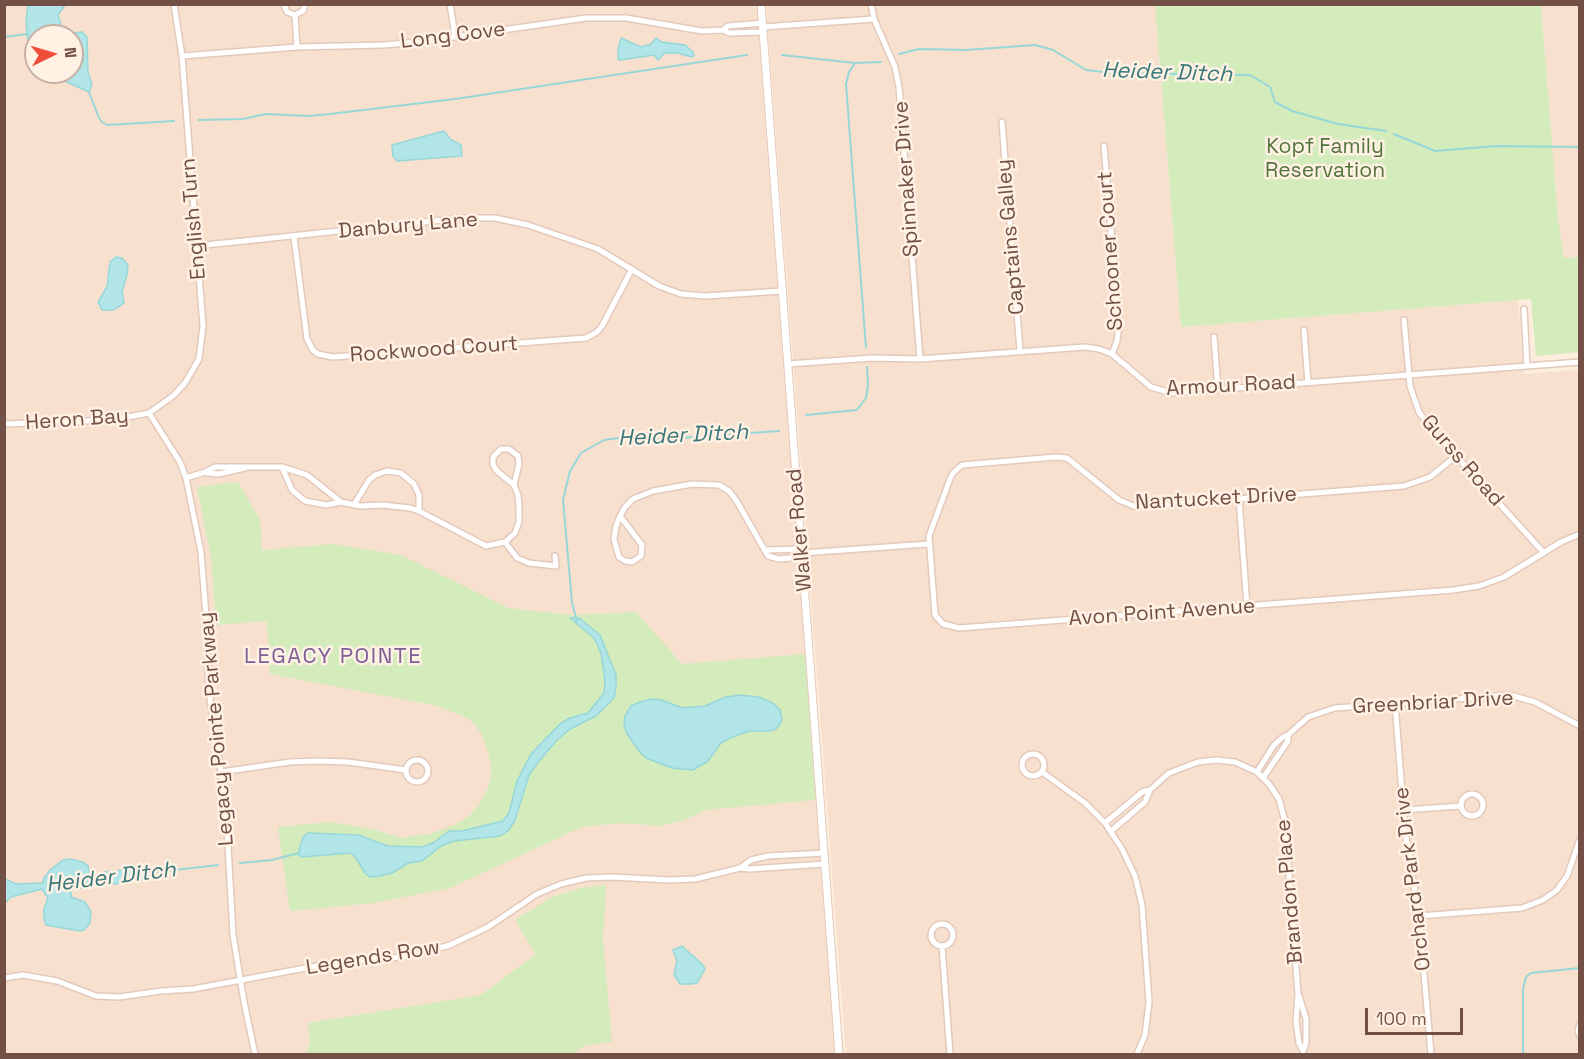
<!DOCTYPE html>
<html>
<head>
<meta charset="utf-8">
<style>
	body { margin:0 }
	#map { position:relative; width:1584px; height:1059px; overflow:hidden; background:#fdeddd; font-family:"Space Grotesk",sans-serif }
	canvas { display:block }
	.frame { position:absolute; inset:0; border:6px solid #735045; pointer-events:none }
	.north { position:absolute; left:24px; top:24px; width:60px; height:60px; box-sizing:border-box; background:#fff1e4; border:2px solid #c7b1a4; border-radius:50%; rotate:85deg; font-size:16px; font-weight:700; line-height:24px; text-align:center; color:#735045 }
	.north::after { content:''; display:block; margin:auto; width:21px; height:27px; background:#ef4d3a; clip-path:polygon(50% 0,100% 100%,50% 72%,0 100%) }
	.scale { position:absolute; left:1365px; top:1008px; width:98px; height:27px; box-sizing:border-box; border:3px solid #735045; border-top:0; padding-left:8px; font-size:18px; line-height:21px; white-space:nowrap; color:#735045; -webkit-text-stroke:4px #fff1e4; paint-order:stroke }
</style>
</head>
<body>
<div id="map">
<canvas width="1584" height="1059"></canvas>
<div class="frame"></div>
<div class="north">N</div>
<div class="scale">100 m</div>
</div>
<script>
const context = document.querySelector('canvas').getContext('2d');
context.lineJoin = 'round';
function paint(path, color) {
  context.fillStyle = color;
  context.fill(path, 'evenodd');
}
function toPath(rows) {
  const path = new Path2D();
  for (const r of rows) {
    if (r.length === 3) {
      path.moveTo(r[0] + r[2], r[1]);
      path.arc(r[0], r[1], r[2], 0, 2 * Math.PI);
      continue;
    }
    path.moveTo(r[0], r[1]);
    for (let i = 2; i < r.length; i += 2) path.lineTo(r[i], r[i + 1]);
  }
  return path;
}
function trace(path, color, width, dash) {
  context.strokeStyle = color;
  context.lineWidth = width;
  context.lineCap = dash ? 'butt' : 'round';
  context.setLineDash(dash || []);
  context.stroke(path);
}
function label(font, color, halo, rows, align = 'center') {
  context.font = font + ' "Space Grotesk",sans-serif';
  context.lineWidth = 5;
  context.setLineDash([]);
  context.textBaseline = 'middle';
  context.strokeStyle = halo;
  context.fillStyle = color;
  for (const [text, x, y, turn = 0] of rows) {
    context.save();
    context.translate(x, y);
    context.rotate((+turn || 0) * Math.PI / 180);
    context.textAlign = isNaN(turn) ? turn : align;
    if (halo) context.strokeText(text, 0, 0);
    context.fillText(text, 0, 0);
    context.restore();
  }
}
const residential = toPath([
	[5,5,761,5,766,66,761,66,788,424,792,424,830,927,826,927,835,1054,5,1054],
	[36,36,72,36,72,72,36,72],
	[766,5,1155,5,1181,327,1518,300,1524,374,1579,370,1579,1054,846,1054],
	[1541,5,1579,5,1579,257,1528,261,1558,219]
]);
const green = toPath([
	[1155,5,1541,5,1558,219,1564,258,1579,257,1579,352,1536,356,1531,299,1181,327],
	[238,482,260,520,262,550,333,544,401,555,508,608,571,615,636,612,682,664,805,654,816,800,705,810,685,820,660,826,621,823,582,827,450,888,374,903,290,911,278,827,330,822,373,829,401,838,429,834,454,825,468,817,479,805,488,788,492,770,488,751,481,733,469,719,438,706,270,674,267,621,216,625,211,557,197,487],
	[606,885,603,941,612,1042,586,1045,572,1054,306,1054,310,1043,308,1023,481,995,536,954,515,920,552,897,581,888]
]);
const water = toPath([
	[28,5,65,5,58,15,62,28,72,33,82,32,87,37,88,72,92,85,89,92,58,78,45,75,41,72,72,72,72,36,36,36,36,67,34,64,29,52,26,22,28,5],
	[621,38,641,47,651,44,656,38,662,42,685,45,693,52,694,56,692,57,677,53,665,53,658,60,654,55,620,60,618,59,618,50,621,38],
	[444,131,450,139,461,145,462,156,397,161,393,156,392,145,444,131],
	[116,257,122,258,128,265,127,275,122,291,124,303,114,310,102,310,98,302,107,287,110,262,116,257],
	[570,618,579,618,600,635,616,675,616,687,614,698,596,716,570,729,557,740,540,760,529,775,515,820,509,830,500,836,454,841,441,846,422,861,408,863,392,873,380,876,370,877,365,873,356,858,350,853,301,857,298,854,303,837,308,833,358,835,388,846,422,847,433,843,449,831,462,831,503,821,509,813,517,781,531,754,560,724,570,718,588,713,604,693,605,680,601,653,597,644,593,637,570,618],
	[740,695,758,697,773,703,780,710,782,718,780,724,776,729,769,731,749,731,730,738,721,743,708,761,693,770,672,768,646,758,640,752,627,734,624,725,625,716,631,706,640,702,652,699,661,700,683,708,705,706,726,697,740,695],
	[70,859,83,862,88,866,90,877,105,872,150,867,152,878,131,879,116,884,91,883,87,887,71,890,71,897,85,902,91,912,90,923,84,930,80,931,46,925,44,919,44,909,48,898,42,889,11,897,5,903,5,879,16,884,43,883,44,878,51,869,63,860,70,859],
	[682,946,703,965,705,969,697,983,692,984,680,984,674,974,677,961,673,950,682,946]
]);
const stream = toPath([
	[4,37,27,34],
	[899,54,919,49,966,50,1035,45,1053,50,1086,70,1112,73,1250,75,1270,87,1275,102,1292,111,1338,124,1386,131],
	[782,55,855,63],
	[89,92,99,118,102,122,107,125,174,121],
	[199,120,243,119,266,114,308,116,330,114,455,99,747,55],
	[1394,134,1435,151,1496,146,1580,147],
	[866,348,846,84,849,72,855,63,881,62],
	[806,415,857,410,866,398,868,386,867,367],
	[577,621,572,603,563,500,570,471,581,453,604,440,619,438,638,441,779,431],
	[240,863,272,860,299,853],
	[149,873,218,865],
	[1523,1054,1523,989,1526,977,1531,973,1580,968]
]);
const minor = toPath([
	[284,4,287,12,295,15,303,11,305,4],
	[450,4,455,36],
	[871,4,874,19,895,67,899,87,920,359],
	[295,15,297,47],
	[763,27,874,19],
	[723,30,728,26,763,23],
	[182,56,297,47,383,45,419,42,586,18,626,18,702,31,723,30,729,33,763,32],
	[1002,122,1020,351],
	[1104,146,1119,326,1117,341,1112,354],
	[294,237,307,339,313,350,318,354,333,357,586,338,597,332,602,326,632,269],
	[196,246,462,218,495,218,528,225,598,249,659,286,681,294,705,296,782,291],
	[1524,309,1527,366],
	[1404,320,1410,386,1419,412,1430,427,1544,553],
	[1304,330,1308,383],
	[1214,337,1218,390],
	[788,364,872,358,920,359,1085,347,1099,349,1112,354,1151,387,1171,393,1580,362],
	[149,413,180,462,186,478,201,552,206,616,209,692,221,772,227,828,233,935,244,1002,255,1054],
	[4,424,112,420,149,413,173,396,185,383,199,359,203,326,182,56,174,4],
	[1456,456,1430,477,1404,486,1136,507,1119,500,1067,458,1056,457,962,465,953,473,950,479,929,536,935,615,943,624,959,628,1453,590,1479,586,1504,577,1561,542,1580,534],
	[282,467,292,490,305,501,326,505,341,502,360,506,383,505,410,508,419,511,486,546,505,542,515,533,519,522,519,507,518,495,514,485,497,471,493,465,493,457,501,449,509,449,518,456,519,464,514,485],
	[207,473,219,474,245,468],
	[186,478,205,472,215,467,282,467,307,475,341,502],
	[1239,499,1247,606],
	[355,503,369,480,375,475,387,471,401,473,414,484,419,495,419,511],
	[620,516,642,545,641,556,632,562,625,561,619,557,614,539,616,526,620,516,625,507,633,499,653,491,692,484,719,485,729,491,736,500,768,556,779,559,802,557],
	[505,542,517,558,529,563,556,566,555,556],
	[765,550,802,549],
	[802,553,928,544],
	[1395,703,1405,831,1419,916,1431,1054],
	[1033,765,11],
	[417,771,11],
	[221,772,290,762,317,761,348,762,406,770],
	[1042,772,1085,803,1105,823,1122,849,1135,876,1142,905,1149,1002,1145,1035,1137,1054],
	[1257,772,1274,745,1283,737,1288,735,1308,717,1335,708,1510,695,1535,702,1580,726],
	[1263,778,1288,741,1288,735],
	[1472,805,11],
	[1403,810,1461,806],
	[1105,823,1142,792,1150,790,1169,773,1198,762,1217,760,1235,762,1257,772,1269,784,1279,799,1285,822,1298,994,1296,1021,1299,1043,1303,1051],
	[1111,831,1145,802,1150,790],
	[740,868,749,869,825,864],
	[1419,916,1522,908,1543,900,1557,890,1567,876,1580,839],
	[942,935,11],
	[942,946,950,1054],
	[4,978,23,975,57,981,96,996,119,997,161,991,193,989,327,964,410,956,450,945,488,927,537,894,561,884,586,878,612,877,669,880,695,879,740,868,751,860,768,856,825,853],
	[1299,996,1306,1019,1306,1043,1303,1051],
	[1580,1024,1578,1031,1580,1036]
]);
const tertiary = toPath([
	[761,4,839,1054]
]);
const streetNames = [
	["Long Cove",453,36,-7],
	["Spinnaker Drive",907,179,-94],
	["English Turn",194,219,-95],
	["Danbury Lane",408,226,-5],
	["Captains Galley",1011,237,-95],
	["Schooner Court",1111,251,-94],
	["Rockwood Court",434,350,-4],
	["Armour Road",1231,386,-3],
	["Heron Bay",77,420,-4],
	["Gurss Road",1462,461,49],
	["Nantucket Drive",1216,499,-3],
	["Walker Road",800,530,-95],
	["Avon Point Avenue",1162,613,-4],
	["Greenbriar Drive",1433,703,-3],
	["Legacy Pointe Parkway",217,729,-95],
	["Orchard Park Drive",1413,879,-97],
	["Brandon Place",1290,892,-95],
	["Legends Row",373,958,-9]
];
const parkNames = [
	["Kopf Family",1325,147],
	["Reservation",1325,171]
];
const waterNames = [
	["Heider Ditch",1167,73,2],
	["Heider Ditch",683,436,-3],
	["Heider Ditch",111,878,-7]
];
const neighbourhoodNames = [
	["LEGACY POINTE",333,657]
];
paint(residential, '#f7e0ce');
paint(green, '#d4ebbb');
paint(water, '#b1e5e7');
trace(water, '#97d7d9', 1.5);
trace(stream, '#97d7d9', 2);
trace(minor, '#e3c9bc', 8);
trace(tertiary, '#e3c9bc', 9);
trace(minor, '#fff', 5);
trace(tertiary, '#fff', 7);
label('21px', '#735045', '#fff1e4', streetNames);
label('21px', '#52743a', '#fff1e4', parkNames);
label('italic 22px', '#38777a', '#fff1e4', waterNames);
context.letterSpacing = '1.5px';
label('22px', '#7e6097', '#fff1e4', neighbourhoodNames);
context.letterSpacing = '0px';
</script>
</body>
</html>
